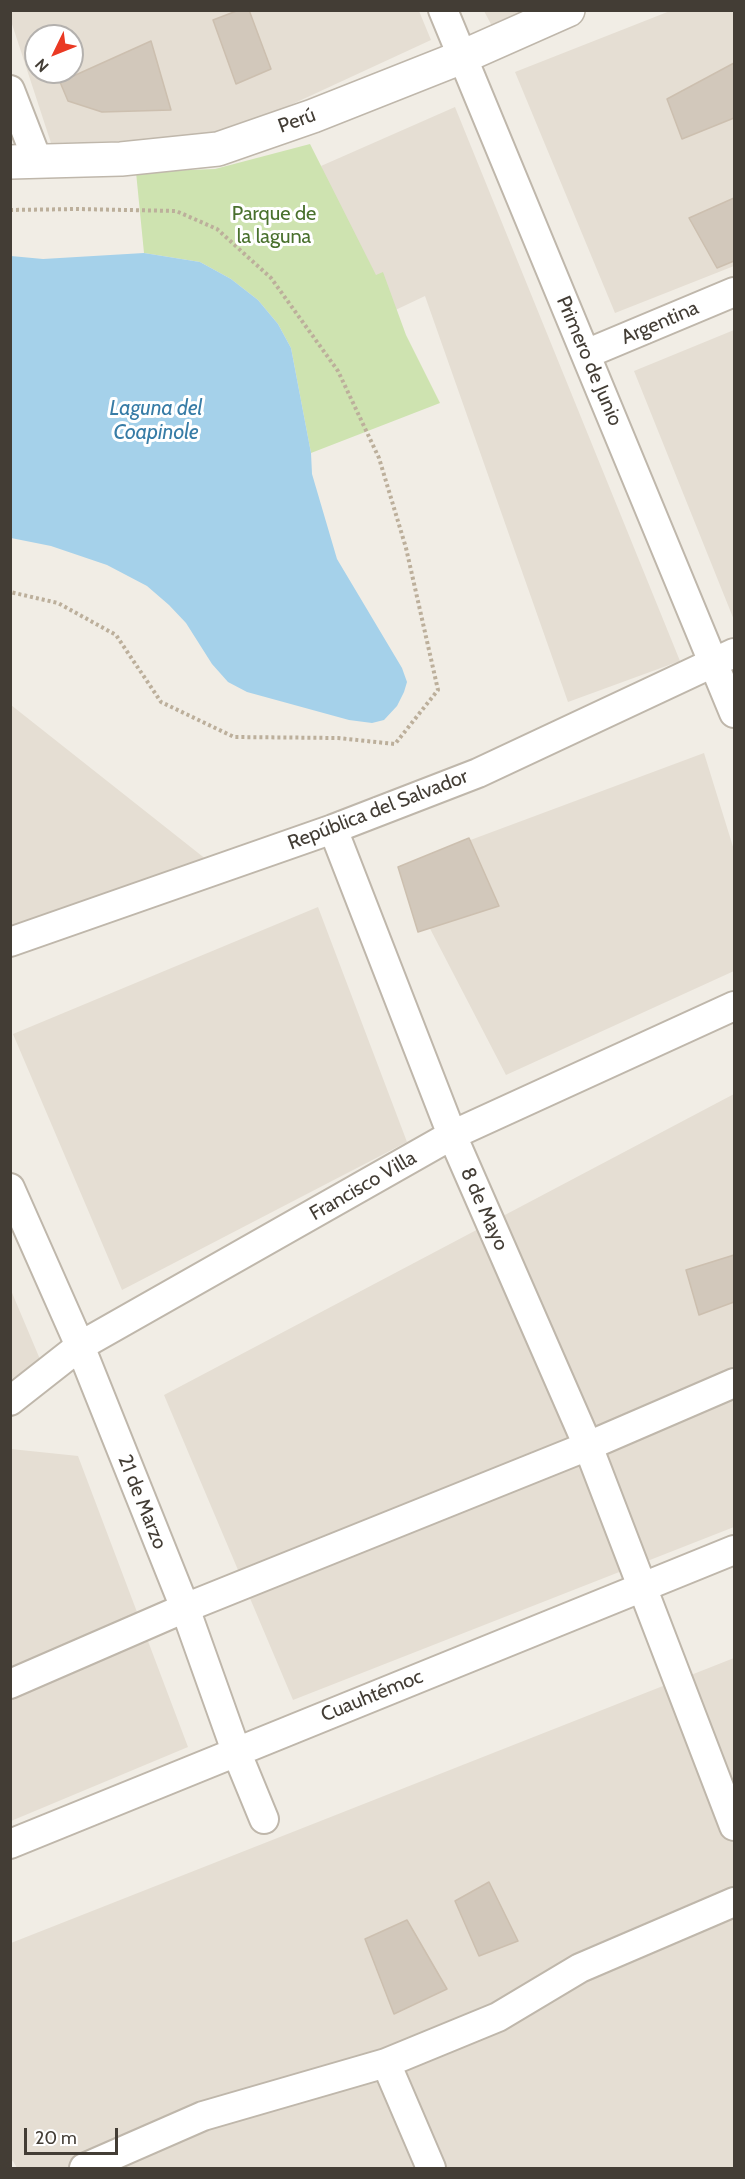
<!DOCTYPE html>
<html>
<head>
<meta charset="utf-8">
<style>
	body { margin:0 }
	#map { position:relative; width:745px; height:2179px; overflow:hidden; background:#f1ede5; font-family:Cabin,sans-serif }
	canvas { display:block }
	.frame { position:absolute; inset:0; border:12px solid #433d35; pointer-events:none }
	.north { position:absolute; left:24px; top:24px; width:60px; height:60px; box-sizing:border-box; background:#fff; border:2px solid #b4b1ae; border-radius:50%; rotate:227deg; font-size:16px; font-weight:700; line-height:24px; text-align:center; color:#433d35 }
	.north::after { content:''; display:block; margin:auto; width:21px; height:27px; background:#ea3923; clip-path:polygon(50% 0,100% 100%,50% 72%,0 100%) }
	.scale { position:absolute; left:24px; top:2128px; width:94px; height:27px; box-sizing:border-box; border:3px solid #433d35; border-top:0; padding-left:8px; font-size:18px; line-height:21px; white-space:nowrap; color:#433d35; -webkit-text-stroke:4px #fff; paint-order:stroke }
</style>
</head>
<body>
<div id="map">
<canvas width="745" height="2179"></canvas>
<div class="frame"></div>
<div class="north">N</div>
<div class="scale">20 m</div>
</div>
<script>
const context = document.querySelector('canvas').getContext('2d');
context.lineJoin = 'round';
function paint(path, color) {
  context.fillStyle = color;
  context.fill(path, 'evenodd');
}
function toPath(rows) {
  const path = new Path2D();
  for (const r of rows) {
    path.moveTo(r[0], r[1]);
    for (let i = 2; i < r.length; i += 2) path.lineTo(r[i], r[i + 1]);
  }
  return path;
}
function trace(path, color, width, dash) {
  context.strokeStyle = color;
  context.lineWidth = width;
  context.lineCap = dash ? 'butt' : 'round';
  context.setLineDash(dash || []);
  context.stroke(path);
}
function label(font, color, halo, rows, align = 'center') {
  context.font = font + ' Cabin,sans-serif';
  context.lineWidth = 6;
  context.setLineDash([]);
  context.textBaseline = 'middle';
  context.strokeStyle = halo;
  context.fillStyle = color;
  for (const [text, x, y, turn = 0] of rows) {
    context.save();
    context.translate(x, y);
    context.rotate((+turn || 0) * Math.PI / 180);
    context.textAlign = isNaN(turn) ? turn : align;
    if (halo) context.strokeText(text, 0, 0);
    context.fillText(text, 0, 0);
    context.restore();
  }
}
const residential = toPath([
	[10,11,419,11,431,40,219,138,51,143,11,21],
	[36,36,72,36,72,72,36,72],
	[484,11,525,11,492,26],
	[670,11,734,11,734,266,615,313,515,72],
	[455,107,680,661,568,702,425,296,368,323,321,166],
	[734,330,734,620,634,371],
	[11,705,207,860,11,935],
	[704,753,734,850,734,971,506,1075,398,867],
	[318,907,407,1142,122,1290,13,1034],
	[734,1094,734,1527,293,1700,164,1395],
	[10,1288,42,1364,11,1379,10,1379],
	[11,1449,78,1456,188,1747,11,1821],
	[734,1658,734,2168,17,2168,13,2161,11,2162,11,1943]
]);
const green = toPath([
	[310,144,376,275,383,272,406,335,440,403,311,453,291,348,278,324,258,300,231,279,200,262,144,253,136,172,215,169]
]);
const water = toPath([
	[144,253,200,262,231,279,258,300,278,324,291,348,311,453,312,474,337,559,402,668,407,682,404,692,397,706,384,720,372,723,349,720,247,692,228,682,212,664,186,623,169,605,147,586,107,565,51,546,11,538,11,256,43,259]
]);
const building = toPath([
	[239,10,249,10,271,69,236,84,213,20,239,10],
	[151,41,171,110,102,112,68,101,60,82,151,41],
	[734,63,734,118,682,139,667,99,734,63],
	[734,198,734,261,717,268,689,218,734,198],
	[469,838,499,906,418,932,398,867,469,838],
	[734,1255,734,1302,699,1315,686,1270,734,1255],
	[489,1882,518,1941,479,1956,455,1901,489,1882],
	[407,1920,447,1989,394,2014,365,1939,407,1920]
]);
const path = toPath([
	[10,210,78,209,176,211,217,229,271,278,338,371,379,458,406,548,438,690,395,744,338,738,234,737,161,702,116,635,58,603,10,592]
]);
const minor = toPath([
	[443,10,734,713],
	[10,90,38,162],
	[586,354,734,292],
	[333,829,452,1135,588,1446,734,1826],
	[10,942,333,829,478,773,734,653],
	[10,1188,80,1346,185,1608,236,1751,264,1819],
	[10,1401,80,1346,452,1135,734,1006],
	[10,1684,185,1608,588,1446,734,1383],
	[10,1844,734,1550],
	[386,2063,431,2168],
	[84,2168,203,2116,386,2063,498,2017,580,1968,734,1902]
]);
const tertiary = toPath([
	[10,162,121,159,218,149,313,116,462,57,568,10]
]);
const streetNames = [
	["Perú",297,121,-20],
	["Argentina",660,323,-23],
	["Primero de Junio",589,361,67],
	["República del Salvador",378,810,-21],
	["Francisco Villa",363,1186,-30],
	["8 de Mayo",484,1209,66],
	["21 de Marzo",142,1502,68],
	["Cuauhtémoc",372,1696,-22]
];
const parkNames = [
	["Parque de",274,214],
	["la laguna",274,237]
];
const waterNames = [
	["Laguna del",156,409],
	["Coapinole",156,433]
];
paint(residential, '#e5ded3');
paint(green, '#cee3b0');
paint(water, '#a5d1ea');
paint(building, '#d2c8bb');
trace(building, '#ccbfaf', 1.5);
trace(minor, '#bfb7ab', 32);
trace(tertiary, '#bfb7ab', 36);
trace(path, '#bcaf9b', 4, [3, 3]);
trace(minor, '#fff', 28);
trace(tertiary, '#fff', 33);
label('20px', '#433d35', '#fff', streetNames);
label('20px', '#49702d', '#fff', parkNames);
label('italic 21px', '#377ca6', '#fff', waterNames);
</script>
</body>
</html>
